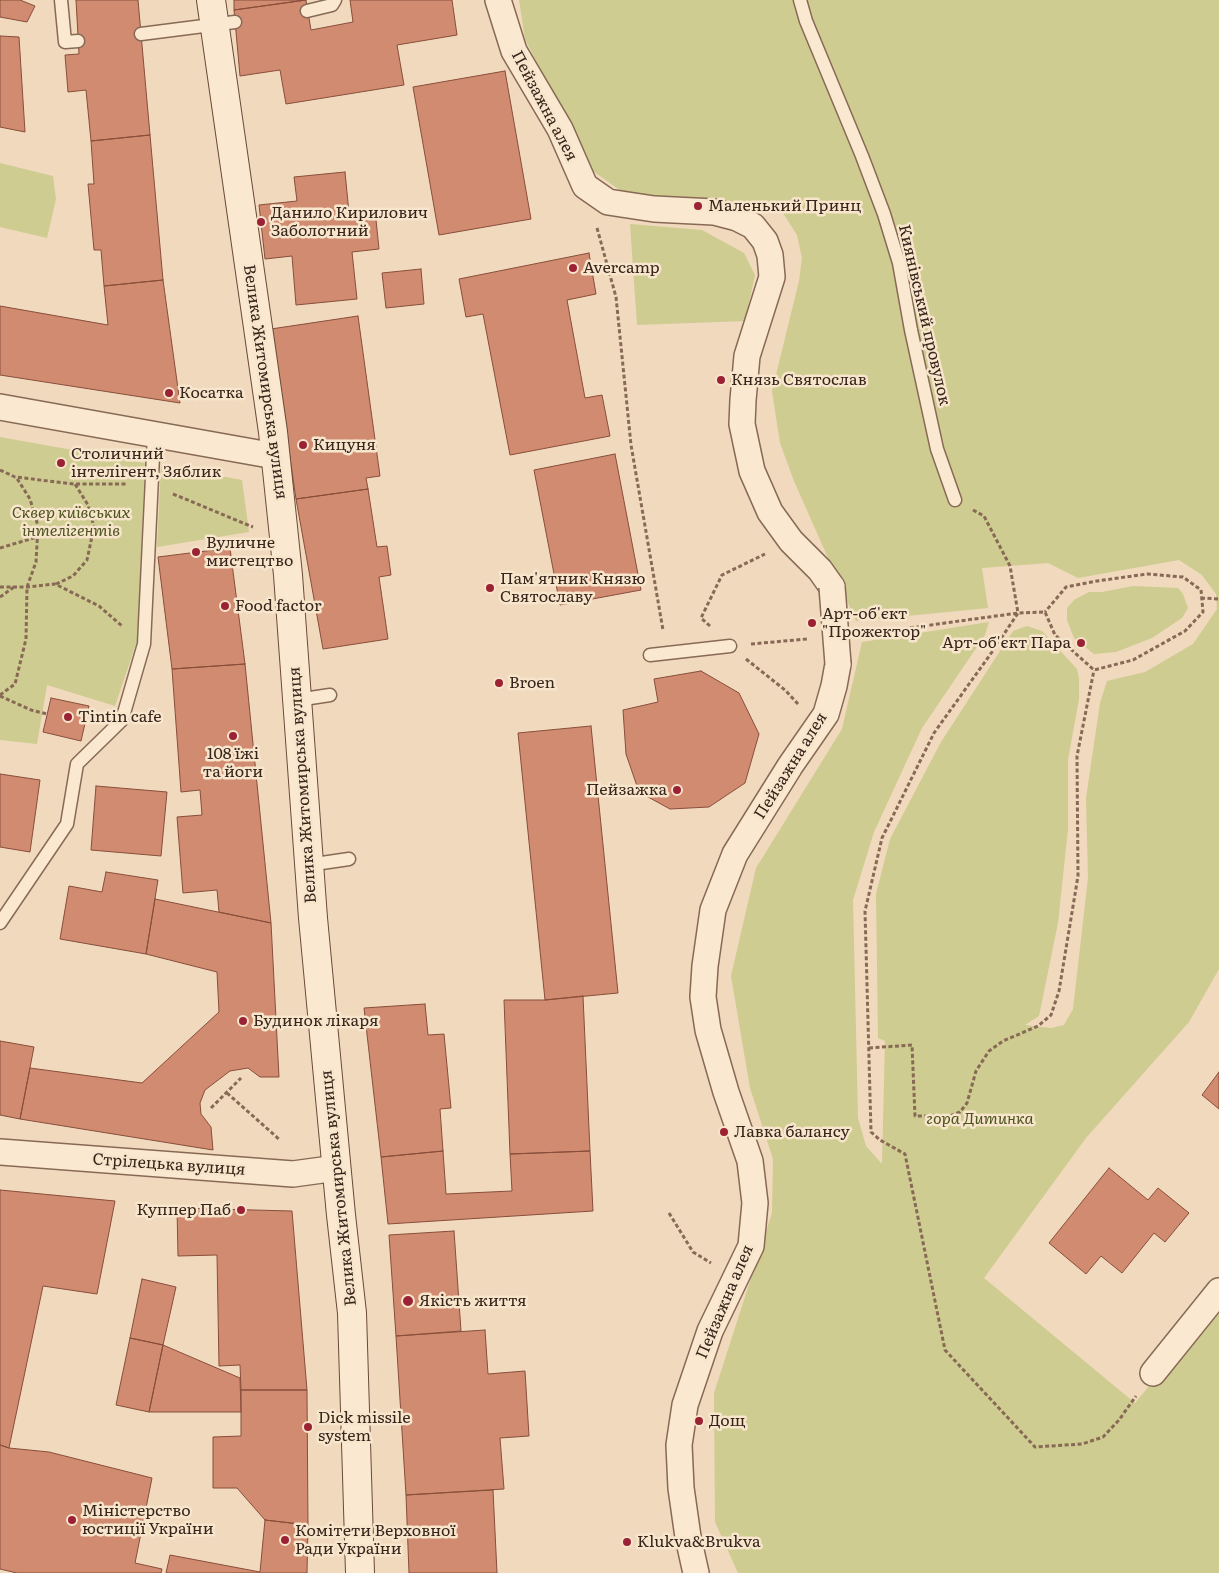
<!DOCTYPE html>
<html>
<head>
<meta charset="utf-8">
<style>
	body { margin:0 }
	canvas { display:block; background:#f0d9bd }
</style>
</head>
<body>
<canvas width="1219" height="1573"></canvas>
<script>
const context = document.querySelector('canvas').getContext('2d');
context.lineJoin = 'round';
function paint(path, color) {
  context.fillStyle = color;
  context.fill(path, 'evenodd');
}
function toPath(rows) {
  const path = new Path2D();
  for (const r of rows) {
    path.moveTo(r[0], r[1]);
    for (let i = 2; i < r.length; i += 2) path.lineTo(r[i], r[i + 1]);
  }
  return path;
}
function trace(path, color, width, dash) {
  context.strokeStyle = color;
  context.lineWidth = width;
  context.lineCap = dash ? 'butt' : 'round';
  context.setLineDash(dash || []);
  context.stroke(path);
}
function label(font, color, halo, rows, align = 'center') {
  context.font = font + ' Literata,serif';
  context.lineWidth = 5;
  context.setLineDash([]);
  context.textBaseline = 'middle';
  context.strokeStyle = halo;
  context.fillStyle = color;
  for (const [text, x, y, turn = 0] of rows) {
    context.save();
    context.translate(x, y);
    context.rotate((+turn || 0) * Math.PI / 180);
    context.textAlign = isNaN(turn) ? turn : align;
    if (halo) context.strokeText(text, 0, 0);
    context.fillText(text, 0, 0);
    context.restore();
  }
}
const green = toPath([
	[519,0,1219,0,1219,969,1189,1022,1086,1138,984,1278,1135,1403,1219,1302,1219,1573,738,1573,715,1522,714,1393,772,1213,773,1159,750,1088,731,976,756,868,842,729,862,642,989,622,985,635,922,728,874,832,853,900,858,1118,866,1146,882,1164,885,1041,878,1038,876,894,890,839,941,742,1013,631,1027,626,1042,631,1077,669,1079,678,1079,699,1068,760,1068,829,1058,923,1039,1016,1025,1025,1051,1028,1064,1025,1073,1009,1088,878,1086,798,1100,703,1107,681,1145,672,1193,644,1217,609,1216,594,1202,575,1179,560,1078,578,1048,563,982,568,988,608,856,621,794,481,780,443,772,391,799,281,802,258,797,235,783,213,757,203,631,198,590,169,525,39],
	[0,163,53,176,56,199,47,238,0,227],
	[630,224,702,230,744,253,755,275,745,321,637,325],
	[0,437,145,463,137,641,115,706,47,685,37,744,0,740],
	[161,465,242,480,249,532,157,547],
	[1133,586,1178,588,1183,594,1188,608,1182,618,1152,638,1116,652,1094,654,1074,638,1067,620,1067,608,1074,600,1089,592,1102,592]
]);
const building = toPath([
	[0,0,20,0,35,6,27,22,0,17,0,0],
	[76,0,138,0,150,135,91,141,86,90,68,92,65,55,79,54,76,0],
	[234,0,306,0,234,10,234,0],
	[306,0,311,30,353,22,350,0,452,0,457,35,397,45,404,85,286,104,280,70,240,76,234,10,306,0],
	[0,36,19,37,25,132,0,127,0,36],
	[505,71,531,219,439,235,413,87,505,71],
	[150,135,163,280,104,286,101,250,94,250,88,184,94,184,91,141,150,135],
	[345,172,349,213,375,210,379,249,352,252,357,299,296,305,292,256,265,259,259,205,297,201,294,177,345,172],
	[589,253,596,294,567,300,585,398,602,395,610,436,510,455,483,314,466,317,459,279,589,253],
	[421,269,424,304,386,308,382,273,421,269],
	[163,280,180,403,0,375,0,306,108,325,104,286,163,280],
	[358,316,380,476,366,478,368,489,296,499,271,329,358,316],
	[615,454,641,590,560,605,534,470,615,454],
	[368,489,377,547,387,546,391,575,379,577,388,639,323,649,296,499,368,489],
	[230,548,245,664,172,669,158,557,230,548],
	[245,664,271,923,219,912,217,890,183,893,177,817,202,815,200,790,181,792,172,669,245,664],
	[701,671,739,693,759,734,745,783,709,807,670,809,639,792,626,754,623,710,658,702,654,679,701,671],
	[51,698,89,706,81,741,43,732,51,698],
	[591,726,618,993,545,1000,518,733,591,726],
	[0,774,40,780,30,852,0,847,0,774],
	[96,786,167,792,161,856,91,850,96,786],
	[106,872,158,880,146,954,60,939,69,886,102,892,106,872],
	[155,899,271,923,279,1077,260,1077,248,1068,230,1071,205,1090,200,1103,201,1114,211,1127,213,1150,20,1119,30,1068,142,1083,219,1012,217,972,146,954,155,899],
	[583,996,590,1151,510,1154,504,1000,545,1000,583,996],
	[425,1004,428,1035,444,1034,451,1108,440,1109,443,1151,381,1157,364,1008,425,1004],
	[0,1041,34,1047,20,1119,0,1115,0,1041],
	[1219,1072,1219,1109,1202,1095,1219,1072],
	[443,1151,446,1194,512,1191,510,1154,590,1151,593,1211,388,1224,381,1157,443,1151],
	[1109,1168,1148,1200,1158,1188,1189,1213,1165,1242,1154,1233,1122,1273,1101,1256,1086,1274,1049,1243,1109,1168],
	[0,1190,115,1201,97,1294,43,1286,9,1448,0,1445,0,1190],
	[177,1208,292,1211,307,1390,241,1390,240,1365,219,1366,217,1255,178,1256,177,1208],
	[454,1231,461,1331,396,1336,389,1235,454,1231],
	[142,1279,176,1287,163,1345,130,1338,142,1279],
	[485,1330,488,1374,525,1371,529,1436,500,1438,504,1489,406,1495,396,1336,485,1330],
	[130,1338,163,1345,149,1412,116,1405,130,1338],
	[163,1345,240,1378,241,1412,149,1412,163,1345],
	[241,1390,307,1390,308,1525,265,1520,237,1488,213,1488,213,1437,241,1436,241,1390],
	[0,1445,9,1448,49,1452,152,1478,135,1563,162,1569,161,1573,17,1573,0,1569,0,1445],
	[493,1490,497,1573,409,1573,406,1495,493,1490],
	[265,1520,308,1525,307,1573,166,1573,170,1555,260,1572,265,1520]
]);
const path = toPath([
	[597,228,616,297,631,445,663,630],
	[0,470,15,477,74,484,128,484],
	[173,494,253,527],
	[973,510,984,516,1010,566,1018,613,992,652,934,733,882,838,865,911,871,1132,880,1140,905,1154,945,1350,1035,1447,1082,1444,1103,1437,1119,1420,1136,1396],
	[0,548,37,537],
	[56,584,73,576,87,560,94,527,88,505,75,484],
	[0,587,27,587,55,584,99,606,122,626],
	[0,597,14,587],
	[1201,598,1219,599],
	[710,626,701,618,722,575,765,554],
	[865,634,1018,613,1045,612,1055,635,1094,670,1133,660,1185,631,1203,612,1201,590,1183,577,1147,574,1097,581,1066,587,1045,612],
	[751,644,807,639],
	[746,659,785,690,798,704],
	[0,695,15,684,26,639,27,587,36,562,38,526,30,499,16,477],
	[0,696,31,710,47,714],
	[869,1048,912,1045,915,1116,950,1116,960,1112,967,1103,976,1071,989,1051,1003,1041,1038,1026,1051,1015,1059,991,1078,876,1077,756,1094,670],
	[227,1093,280,1140],
	[211,1108,241,1078],
	[669,1213,693,1252,711,1263]
]);
const lane = toPath([
	[61,0,65,42,78,41],
	[800,0,806,21,862,156,884,214,899,263,911,330,937,449,955,500],
	[307,11,332,5,335,0],
	[141,34,235,22],
	[650,655,730,646],
	[297,700,330,695],
	[308,865,349,859],
	[0,923,67,824,77,764,122,720,144,644,154,435]
]);
const street = toPath([
	[498,0,514,51,560,129,585,186,608,202,654,209,714,212,737,218,753,226,765,241,770,255,772,277,747,356,743,400,742,424,752,471,770,512,791,541,820,570,832,587],
	[0,407,275,456],
	[0,1152,293,1174,337,1168],
	[1153,1373,1219,1291],
	[696,1573,688,1537,681,1488,679,1445,685,1405,710,1331,751,1246,755,1203,750,1161,726,1092,708,1030,703,997,705,966,713,910,735,854,790,766,826,714,834,686,838,664]
]);
const secondary = toPath([
	[211,0,273,432,288,575,313,918,341,1215,352,1313,360,1573]
]);
const streetBridge = toPath([
	[832,587,838,664]
]);
const markers = [
	[698,206,5,"#9a2234"],
	[261,222,5,"#9a2234"],
	[573,268,5,"#9a2234"],
	[721,380,5,"#9a2234"],
	[169,393,5,"#9a2234"],
	[303,445,5,"#9a2234"],
	[61,463,5,"#9a2234"],
	[196,552,5,"#9a2234"],
	[490,588,5,"#9a2234"],
	[225,606,5,"#9a2234"],
	[812,623,5,"#9a2234"],
	[1081,643,5,"#9a2234"],
	[499,683,5,"#9a2234"],
	[68,717,5,"#9a2234"],
	[233,736,5,"#9a2234"],
	[677,790,5,"#9a2234"],
	[243,1021,5,"#9a2234"],
	[724,1132,5,"#9a2234"],
	[241,1210,5,"#9a2234"],
	[408,1301,6,"#9a2234"],
	[699,1421,5,"#9a2234"],
	[308,1427,5,"#9a2234"],
	[72,1520,5,"#9a2234"],
	[285,1540,5,"#9a2234"],
	[627,1542,5,"#9a2234"]
];
const streetNames = [
	["Пейзажна алея",544,106,62],
	["Киянівський провулок",924,315,77],
	["Велика Житомирська вулиця",265,382,82],
	["Пейзажна алея",791,766,-58],
	["Велика Житомирська вулиця",303,785,-94],
	["Стрілецька вулиця",169,1165,4],
	["Велика Житомирська вулиця",339,1188,-96],
	["Пейзажна алея",725,1302,-67]
];
const poiNames = [
	["Маленький Принц",708,206],
	["Данило Кирилович",271,213],
	["Заболотний",271,231],
	["Avercamp",583,268],
	["Князь Святослав",731,380],
	["Косатка",179,393],
	["Кицуня",313,445],
	["Столичний",71,454],
	["інтелігент, Зяблик",71,472],
	["Вуличне",206,543],
	["мистецтво",206,561],
	["Пам'ятник Князю",500,579],
	["Святославу",500,597],
	["Food factor",235,606],
	["Арт-об'єкт",822,614],
	["\"Прожектор\"",822,632],
	["Арт-об'єкт Пара",1071,643,"right"],
	["Broen",509,683],
	["Tintin cafe",78,717],
	["108 їжі",233,754,"center"],
	["та йоги",233,772,"center"],
	["Пейзажка",667,790,"right"],
	["Будинок лікаря",253,1021],
	["Лавка балансу",734,1132],
	["Куппер Паб",231,1210,"right"],
	["Якість життя",419,1301],
	["Dick missile",318,1418],
	["system",318,1436],
	["Дощ",709,1421],
	["Міністерство",82,1511],
	["юстиції України",82,1529],
	["Комітети Верховної",295,1531],
	["Ради України",295,1549],
	["Klukva&Brukva",637,1542]
];
const parkNames = [
	["Сквер київських",71,513],
	["інтелігентів",71,531],
	["гора Дитинка",980,1119]
];
paint(green, '#cecc90');
paint(building, '#d08b70');
trace(building, '#884e3a', 1);
trace(lane, '#886955', 15);
trace(street, '#886955', 28);
trace(secondary, '#6a4a39', 30);
trace(path, '#886955', 3, [4, 2.5]);
trace(lane, '#fae8d0', 12);
trace(street, '#fae8d0', 25);
trace(secondary, '#fae8d0', 28);
trace(streetBridge, '#886955', 28, []);
trace(streetBridge, '#fae8d0', 25);
for (const [x, y, r, color] of markers) {
  const dot = new Path2D();
  dot.arc(x, y, r, 0, 2 * Math.PI);
  context.fillStyle = color;
  context.fill(dot);
  trace(dot, '#f7e5cc', 2);
}
label('16px', '#37241b', '#f7e5cc', streetNames);
label('16px', '#37241b', '#f7e5cc', poiNames, 'left');
label('italic 16px', '#4e5420', '#f7e5cc', parkNames);
</script>
</body>
</html>
